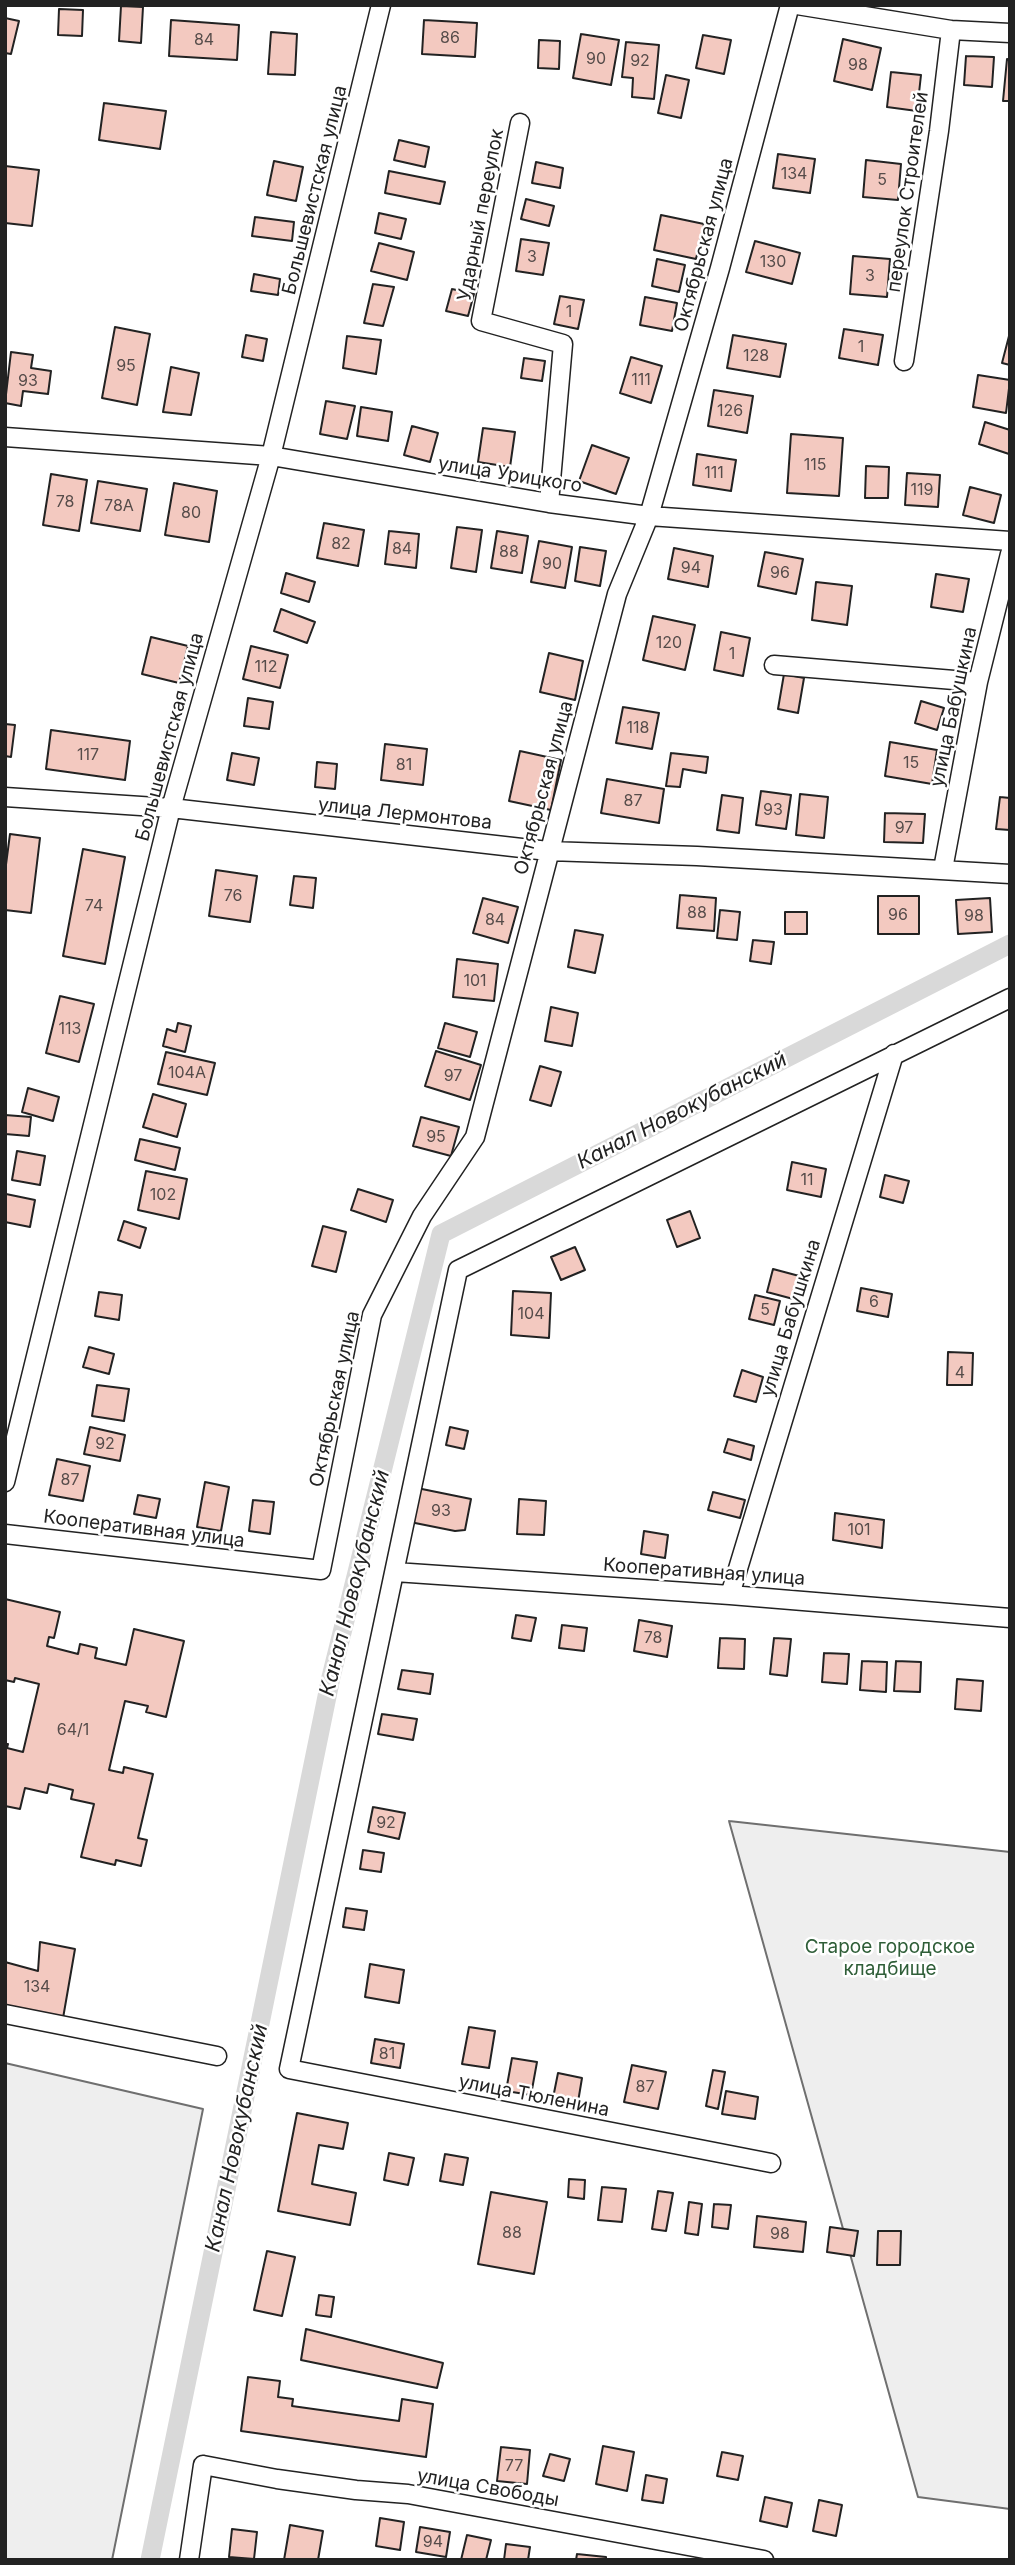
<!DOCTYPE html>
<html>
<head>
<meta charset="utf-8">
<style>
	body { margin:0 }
	#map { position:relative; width:1015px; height:2565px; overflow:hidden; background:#fff; font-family:Inter,sans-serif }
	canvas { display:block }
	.frame { position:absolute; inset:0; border:7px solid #222; pointer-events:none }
</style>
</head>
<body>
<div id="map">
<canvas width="1015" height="2565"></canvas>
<div class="frame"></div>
</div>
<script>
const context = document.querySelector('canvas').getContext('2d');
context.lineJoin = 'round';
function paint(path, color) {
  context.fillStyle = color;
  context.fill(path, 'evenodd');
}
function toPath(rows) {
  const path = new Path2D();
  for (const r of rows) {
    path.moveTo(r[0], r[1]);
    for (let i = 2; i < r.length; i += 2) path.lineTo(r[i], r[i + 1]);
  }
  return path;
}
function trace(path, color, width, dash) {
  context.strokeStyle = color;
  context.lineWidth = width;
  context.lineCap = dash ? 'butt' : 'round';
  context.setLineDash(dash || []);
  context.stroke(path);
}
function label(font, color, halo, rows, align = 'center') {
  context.font = font + ' Inter,sans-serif';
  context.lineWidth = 5;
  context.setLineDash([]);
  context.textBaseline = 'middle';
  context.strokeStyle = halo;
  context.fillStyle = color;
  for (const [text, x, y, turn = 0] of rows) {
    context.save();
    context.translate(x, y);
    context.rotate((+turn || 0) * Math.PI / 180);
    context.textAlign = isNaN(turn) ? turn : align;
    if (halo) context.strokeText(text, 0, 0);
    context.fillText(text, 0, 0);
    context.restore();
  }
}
const green = toPath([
	[729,1821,1010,1852,1010,2509,918,2497,729,1821],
	[5,2063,203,2109,112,2560,5,2560,5,2063]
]);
const canal = toPath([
	[150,2560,331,1677,441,1234,1010,944]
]);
const building = toPath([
	[121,6,143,7,141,43,119,41,121,6],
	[59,9,83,10,82,36,58,35,59,9],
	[5,18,19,21,11,54,5,53,5,18],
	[171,20,239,25,237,60,169,56,171,20],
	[424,20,477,23,475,57,422,54,424,20],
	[271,32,297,34,295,75,268,74,271,32],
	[581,34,619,40,611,85,573,78,581,34],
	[703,35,731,40,724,74,696,68,703,35],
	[843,39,881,48,872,90,834,81,843,39],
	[539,40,560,41,559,69,538,68,539,40],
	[626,42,659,45,654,99,632,97,633,78,622,77,626,42],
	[966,56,994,57,992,87,964,85,966,56],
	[1007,59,1010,60,1010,101,1003,101,1007,59],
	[891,72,921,75,917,111,887,107,891,72],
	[666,75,689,80,681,118,658,113,666,75],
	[104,103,166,111,160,149,99,140,104,103],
	[399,140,429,147,425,167,394,160,399,140],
	[778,154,815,159,810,193,773,188,778,154],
	[866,160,901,164,898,200,863,197,866,160],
	[274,161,303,167,296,201,267,195,274,161],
	[536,162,563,168,560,188,532,183,536,162],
	[5,166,39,170,32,226,5,223,5,166],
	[389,171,445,182,440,204,385,193,389,171],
	[526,199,554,206,549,226,521,219,526,199],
	[379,213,406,219,401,239,375,233,379,213],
	[661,215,704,224,696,259,654,250,661,215],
	[255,217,294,222,292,241,252,236,255,217],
	[521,239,549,243,543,275,516,271,521,239],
	[755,241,800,253,792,284,746,272,755,241],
	[379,243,414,252,407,280,371,271,379,243],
	[853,256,890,259,887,297,850,294,853,256],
	[657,259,685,265,679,292,652,286,657,259],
	[254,274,280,279,278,295,251,291,254,274],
	[373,284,394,287,383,326,364,323,373,284],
	[452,289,474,294,468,316,446,311,452,289],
	[560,296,584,300,578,329,554,324,560,296],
	[645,297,677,303,672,331,640,325,645,297],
	[115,327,150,334,137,405,102,398,115,327],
	[844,329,883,335,878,365,839,358,844,329],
	[246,335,267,339,263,361,242,357,246,335],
	[733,335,786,344,780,377,727,368,733,335],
	[347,336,381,340,376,374,343,368,347,336],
	[1009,336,1010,336,1010,365,1002,363,1009,336],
	[11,352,33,355,31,368,51,371,48,394,23,391,21,406,5,403,11,352],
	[631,357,662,366,651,403,620,393,631,357],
	[524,358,545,361,542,381,521,378,524,358],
	[171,367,199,373,191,415,163,412,171,367],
	[978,375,1010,380,1006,413,973,407,978,375],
	[714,390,753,396,747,433,708,426,714,390],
	[326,401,355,406,347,439,320,434,326,401],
	[361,407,392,412,388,441,357,436,361,407],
	[985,422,1010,430,1009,454,979,444,985,422],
	[412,426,438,433,430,462,404,455,412,426],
	[483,428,515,432,510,467,478,462,483,428],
	[791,434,843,438,839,496,787,493,791,434],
	[592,445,629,458,616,494,579,481,592,445],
	[697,454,736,460,731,491,693,485,697,454],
	[866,466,889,467,888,498,865,498,866,466],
	[907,473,940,475,938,507,905,505,907,473],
	[51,474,87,480,79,531,43,525,51,474],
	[98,481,147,489,140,531,91,523,98,481],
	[174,483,217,491,209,542,165,535,174,483],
	[970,487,1001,495,994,523,963,515,970,487],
	[324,523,364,530,358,566,317,558,324,523],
	[457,527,482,530,476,572,451,568,457,527],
	[389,531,419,534,416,568,385,564,389,531],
	[497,531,528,536,522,573,491,568,497,531],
	[539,541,572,547,565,588,531,582,539,541],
	[580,547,606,551,600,586,575,581,580,547],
	[674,548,713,556,708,587,668,579,674,548],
	[765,552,803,559,796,594,758,586,765,552],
	[286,573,315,582,309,602,281,593,286,573],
	[936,574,969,579,963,612,931,607,936,574],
	[816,582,852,586,847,625,812,620,816,582],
	[281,609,315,622,307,643,274,631,281,609],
	[653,616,695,625,685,670,643,660,653,616],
	[721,632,750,638,743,676,714,670,721,632],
	[151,637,188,646,179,683,142,674,151,637],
	[251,646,288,655,280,688,243,679,251,646],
	[549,653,583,661,575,700,540,692,549,653],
	[784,674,804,678,798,713,778,709,784,674],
	[248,698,273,702,269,729,244,726,248,698],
	[921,701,944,708,937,730,915,723,921,701],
	[623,707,659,713,652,749,616,743,623,707],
	[5,724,15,725,11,757,5,756,5,724],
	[51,730,130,741,125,780,46,769,51,730],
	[890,742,937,750,932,784,885,776,890,742],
	[385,744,427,749,423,785,381,780,385,744],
	[520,751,561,760,551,810,509,801,520,751],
	[232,753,259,758,254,785,227,780,232,753],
	[671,753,708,757,706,773,683,769,680,787,666,786,671,753],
	[317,762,337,764,335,789,315,787,317,762],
	[607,779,664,789,659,823,601,813,607,779],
	[761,791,791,795,786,829,756,825,761,791],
	[800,794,828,797,824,838,796,835,800,794],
	[722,795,743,798,739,833,717,830,722,795],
	[1000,797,1010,798,1010,830,996,829,1000,797],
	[885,813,925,814,923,843,884,842,885,813],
	[10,834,40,838,31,913,5,910,5,872,10,834],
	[83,849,125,857,105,964,63,956,83,849],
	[216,870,257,876,250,922,209,916,216,870],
	[294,876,316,878,313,908,290,905,294,876],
	[680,895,716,898,714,931,677,928,680,895],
	[878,896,919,896,919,934,878,934,878,896],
	[483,898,518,907,508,943,473,933,483,898],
	[990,898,992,932,958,934,956,900,990,898],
	[720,910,740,912,737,940,717,938,720,910],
	[785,912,807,912,807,934,785,934,785,912],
	[575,930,603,935,595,973,568,967,575,930],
	[753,940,774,942,771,964,750,961,753,940],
	[457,959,498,964,494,1001,453,997,457,959],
	[60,996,94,1004,79,1062,46,1053,60,996],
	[551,1007,578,1013,572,1046,545,1041,551,1007],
	[178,1023,191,1026,185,1052,163,1046,167,1029,176,1032,178,1023],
	[445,1023,477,1032,470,1057,438,1048,445,1023],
	[436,1051,481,1065,470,1100,425,1086,436,1051],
	[166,1052,215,1063,207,1095,158,1084,166,1052],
	[540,1066,561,1072,551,1106,530,1100,540,1066],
	[28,1088,59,1097,53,1121,22,1112,28,1088],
	[153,1094,186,1104,177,1137,143,1127,153,1094],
	[5,1115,31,1117,29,1136,5,1134,5,1115],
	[421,1117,459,1127,451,1156,413,1146,421,1117],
	[140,1139,180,1148,175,1170,135,1160,140,1139],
	[17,1151,45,1156,40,1185,12,1180,17,1151],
	[792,1162,826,1169,821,1197,787,1190,792,1162],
	[146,1171,187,1179,179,1219,138,1210,146,1171],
	[885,1175,909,1181,903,1203,880,1197,885,1175],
	[358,1189,393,1200,386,1222,351,1210,358,1189],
	[6,1194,35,1200,30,1227,5,1222,6,1194],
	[690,1211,700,1238,677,1247,667,1220,690,1211],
	[124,1221,146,1228,140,1248,118,1240,124,1221],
	[323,1226,346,1232,336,1272,312,1266,323,1226],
	[575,1247,585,1270,561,1280,551,1257,575,1247],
	[773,1269,803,1277,797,1300,767,1292,773,1269],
	[861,1288,892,1294,888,1317,857,1311,861,1288],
	[513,1291,551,1293,549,1338,511,1335,513,1291],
	[99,1292,122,1295,119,1320,95,1316,99,1292],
	[755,1295,780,1301,774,1325,749,1319,755,1295],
	[89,1347,114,1354,109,1374,83,1367,89,1347],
	[948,1352,973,1353,972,1385,947,1385,948,1352],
	[742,1370,763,1377,756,1402,734,1396,742,1370],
	[97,1385,129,1389,124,1421,92,1416,97,1385],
	[90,1427,125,1435,120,1461,84,1454,90,1427],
	[450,1427,468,1431,464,1449,446,1445,450,1427],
	[728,1439,754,1446,751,1460,724,1452,728,1439],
	[57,1459,90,1466,83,1501,49,1495,57,1459],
	[205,1482,229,1487,221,1531,197,1527,205,1482],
	[417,1488,471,1499,465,1530,455,1531,410,1522,417,1488],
	[713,1492,745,1500,740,1518,708,1510,713,1492],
	[138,1495,160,1499,156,1518,134,1514,138,1495],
	[519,1499,546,1501,544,1535,517,1534,519,1499],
	[253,1500,274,1502,270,1534,249,1531,253,1500],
	[835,1513,884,1520,882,1548,833,1540,835,1513],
	[644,1531,668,1535,665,1558,641,1554,644,1531],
	[5,1599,60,1612,54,1638,49,1637,47,1646,78,1654,80,1644,97,1648,95,1658,126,1665,134,1629,184,1641,166,1717,146,1712,148,1706,125,1701,109,1770,123,1773,124,1767,153,1774,138,1838,147,1840,141,1866,116,1860,115,1865,81,1857,94,1804,71,1799,73,1790,49,1784,47,1793,25,1788,20,1809,5,1806,5,1744,8,1744,7,1748,23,1752,39,1684,15,1678,14,1682,5,1680,5,1599],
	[516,1615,536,1618,531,1641,512,1638,516,1615],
	[639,1620,672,1626,667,1657,634,1651,639,1620],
	[562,1625,587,1628,584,1651,559,1648,562,1625],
	[720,1638,745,1639,744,1669,718,1668,720,1638],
	[774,1638,791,1639,787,1676,770,1674,774,1638],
	[824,1653,849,1654,847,1684,822,1682,824,1653],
	[862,1661,887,1662,886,1692,860,1690,862,1661],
	[896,1661,921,1662,920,1692,894,1691,896,1661],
	[402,1670,433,1674,430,1694,398,1689,402,1670],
	[957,1679,983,1681,981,1711,955,1709,957,1679],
	[382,1714,417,1719,413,1740,378,1734,382,1714],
	[373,1807,405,1813,399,1839,368,1832,373,1807],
	[363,1850,384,1853,381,1872,360,1869,363,1850],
	[346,1908,367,1911,364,1930,343,1927,346,1908],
	[40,1942,75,1949,62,2024,5,2012,5,1962,38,1971,40,1942],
	[370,1964,404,1970,399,2003,365,1997,370,1964],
	[469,2027,495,2031,489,2068,462,2064,469,2027],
	[375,2039,404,2044,400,2068,371,2063,375,2039],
	[512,2058,537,2062,531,2095,506,2091,512,2058],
	[632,2065,666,2072,658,2109,624,2102,632,2065],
	[713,2070,725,2072,718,2109,706,2106,713,2070],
	[558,2073,582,2078,578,2102,553,2098,558,2073],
	[726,2091,758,2097,755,2119,722,2114,726,2091],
	[297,2113,348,2123,343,2149,319,2145,312,2184,356,2193,350,2225,278,2211,297,2113],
	[389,2153,414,2158,408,2185,384,2180,389,2153],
	[445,2154,468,2158,463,2185,440,2181,445,2154],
	[569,2179,585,2180,584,2199,568,2197,569,2179],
	[602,2187,626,2189,622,2222,598,2220,602,2187],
	[658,2191,673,2193,666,2231,652,2229,658,2191],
	[491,2192,547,2202,534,2274,478,2264,491,2192],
	[689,2202,702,2204,698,2235,685,2233,689,2202],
	[714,2204,731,2205,728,2229,712,2227,714,2204],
	[757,2216,806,2222,803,2252,754,2247,757,2216],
	[830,2227,858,2231,854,2256,827,2252,830,2227],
	[878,2231,901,2231,900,2265,877,2265,878,2231],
	[267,2251,295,2257,282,2316,254,2310,267,2251],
	[319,2295,334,2297,331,2317,316,2315,319,2295],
	[306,2329,443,2363,437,2388,301,2360,306,2329],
	[248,2377,280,2381,278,2397,293,2399,292,2406,399,2421,402,2399,433,2404,426,2457,241,2431,248,2377],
	[603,2446,634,2452,627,2491,596,2484,603,2446],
	[501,2447,530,2450,527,2484,497,2481,501,2447],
	[722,2452,743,2456,738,2480,717,2476,722,2452],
	[550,2454,570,2459,564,2481,543,2476,550,2454],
	[646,2475,667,2479,663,2503,642,2500,646,2475],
	[765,2497,792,2503,787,2527,760,2521,765,2497],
	[819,2500,842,2505,836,2536,813,2531,819,2500],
	[380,2518,404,2522,400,2550,376,2546,380,2518],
	[290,2525,323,2531,318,2560,284,2560,290,2525],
	[420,2527,450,2532,446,2557,416,2552,420,2527],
	[232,2529,257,2532,254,2559,229,2557,232,2529],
	[467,2535,491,2540,486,2560,461,2560,467,2535],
	[506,2544,530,2547,528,2560,504,2560,506,2544],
	[577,2554,606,2557,606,2560,576,2560,577,2554]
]);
const street = toPath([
	[797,5,951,30,1010,33],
	[520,123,481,321,563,344,549,503],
	[904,361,939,131,951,30],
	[5,437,271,456,549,503,649,516,1010,541],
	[774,665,978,682],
	[5,797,171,808,548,851,697,856,1010,874],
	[943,869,978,682,1010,554],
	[5,1482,171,808,271,456,381,5],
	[5,1534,321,1570,372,1315,422,1216,475,1137,617,594,649,516,720,268,790,5],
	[395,1572,730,1595,1010,1618],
	[730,1595,894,1054],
	[5,2014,217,2056],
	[771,2163,289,2069,458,1270,1010,998],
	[189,2560,203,2465,277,2479,356,2490,408,2494,764,2560]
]);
const numberNames = [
	["86",450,38],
	["84",204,40],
	["90",596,59],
	["92",640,61],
	["98",858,65],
	["134",794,174],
	["5",882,180],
	["3",532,257],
	["130",773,262],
	["3",870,276],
	["1",569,312],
	["1",861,347],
	["128",756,356],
	["95",126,366],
	["111",641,380],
	["93",28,381],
	["126",730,411],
	["115",815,465],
	["111",714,473],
	["119",922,490],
	["78",65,502],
	["78А",119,506],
	["80",191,513],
	["82",341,544],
	["84",402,549],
	["88",509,552],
	["90",552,564],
	["94",691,568],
	["96",780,573],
	["120",669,643],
	["1",732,654],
	["112",266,667],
	["118",638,728],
	["117",88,755],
	["15",911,763],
	["81",404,765],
	["87",633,801],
	["93",773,810],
	["97",904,828],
	["76",233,896],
	["74",94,906],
	["88",697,913],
	["96",898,915],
	["98",974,916],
	["84",495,920],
	["101",475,981],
	["113",70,1029],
	["104А",187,1073],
	["97",453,1076],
	["95",436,1137],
	["11",807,1180],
	["102",163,1195],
	["6",874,1302],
	["5",765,1310],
	["104",531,1314],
	["4",960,1373],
	["92",105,1444],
	["87",70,1480],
	["93",441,1511],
	["101",859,1530],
	["78",653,1638],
	["64/1",73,1730],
	["92",386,1823],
	["134",37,1987],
	["81",387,2054],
	["87",645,2087],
	["88",512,2233],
	["98",780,2234],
	["77",514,2466],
	["94",433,2542]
];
const streetNames = [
	["Большевистская улица",315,190,-76],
	["переулок Строителей",908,192,-82],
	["Ударный переулок",481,215,-79],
	["Октябрьская улица",704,245,-75],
	["улица Урицкого",510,475,9],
	["улица Бабушкина",954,707,-78],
	["Большевистская улица",170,737,-75],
	["Октябрьская улица",544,788,-75],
	["улица Лермонтова",405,814,6],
	["улица Бабушкина",791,1318,-73],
	["Октябрьская улица",335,1399,-78],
	["Кооперативная улица",144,1529,7],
	["Кооперативная улица",704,1572,4],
	["улица Тюленина",534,2096,11],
	["улица Свободы",488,2488,10]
];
const parkNames = [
	["Старое городское",890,1947],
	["кладбище",890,1969]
];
const waterNames = [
	["Канал Новокубанский",682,1111,-27],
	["Канал Новокубанский",355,1583,-76],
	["Канал Новокубанский",237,2138,-78]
];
paint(green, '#eee');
trace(green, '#6f6f6f', 2);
trace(canal, '#d9d9d9', 19);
paint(building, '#f3c9c0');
trace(building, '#222', 2);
trace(street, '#222', 21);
trace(street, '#fff', 18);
label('16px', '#564c4a', null, numberNames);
label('19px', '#222', '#fff', streetNames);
label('19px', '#2f5e38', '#fff', parkNames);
label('italic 21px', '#222', '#fff', waterNames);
</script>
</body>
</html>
